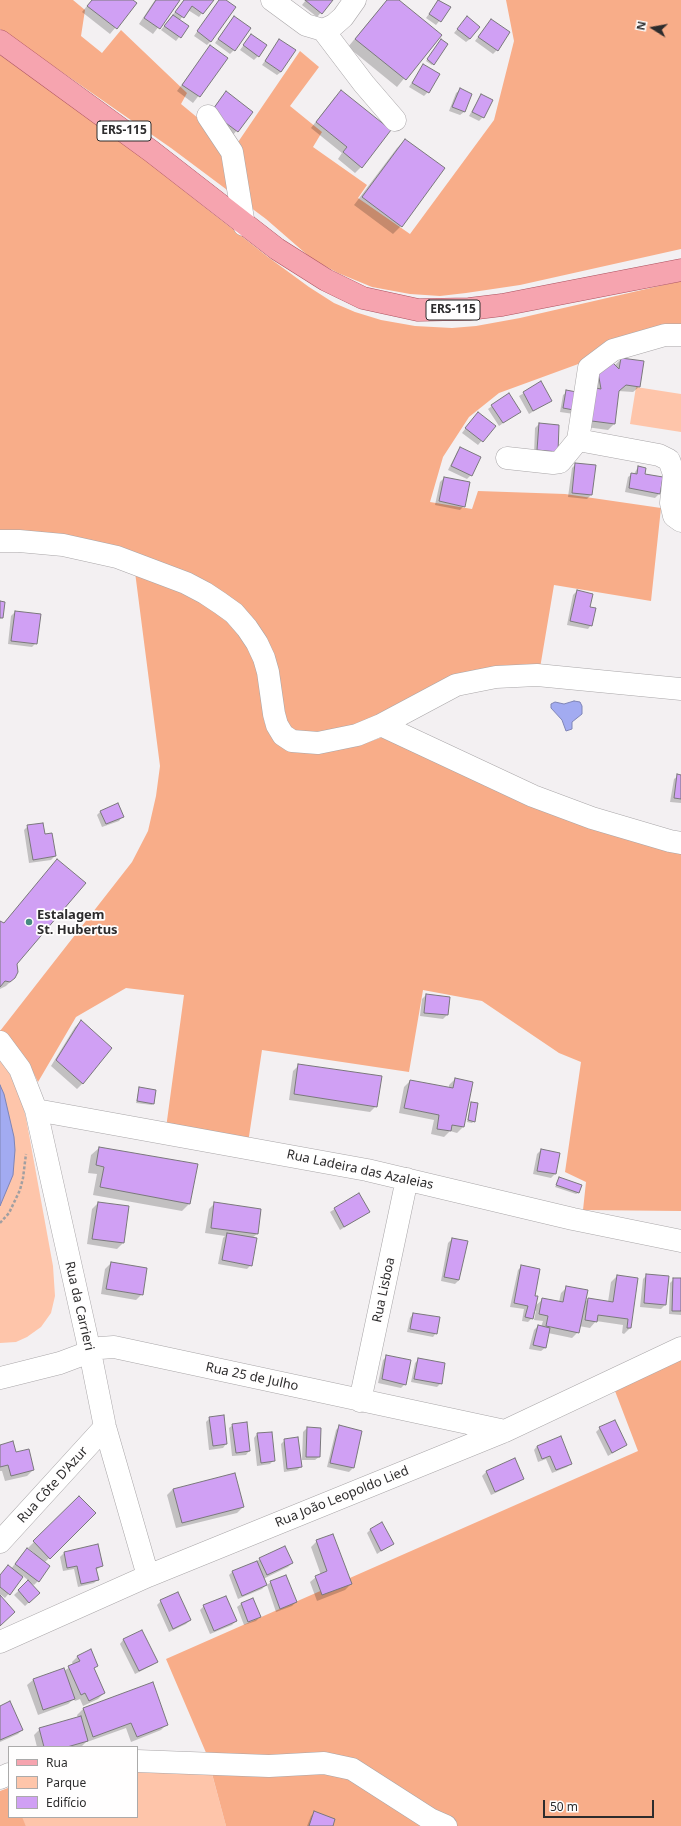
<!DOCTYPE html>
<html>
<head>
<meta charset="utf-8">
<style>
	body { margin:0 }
	#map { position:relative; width:681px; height:1826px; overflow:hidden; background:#f3f0f2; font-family:"Noto Sans",sans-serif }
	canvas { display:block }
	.legend { position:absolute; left:8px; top:1746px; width:130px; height:72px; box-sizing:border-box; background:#fffefe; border:1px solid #abaaaa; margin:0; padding:5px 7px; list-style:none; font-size:12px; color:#2d2c2d }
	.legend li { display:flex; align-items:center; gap:8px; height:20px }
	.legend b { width:20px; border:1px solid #abaaaa }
	.north { position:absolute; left:633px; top:8px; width:40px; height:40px; -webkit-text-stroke:3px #fffefe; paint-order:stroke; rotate:281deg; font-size:11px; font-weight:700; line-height:16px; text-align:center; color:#2d2c2d }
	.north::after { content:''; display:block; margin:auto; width:14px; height:18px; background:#2d2c2d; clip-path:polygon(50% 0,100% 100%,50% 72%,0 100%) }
	.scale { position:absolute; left:543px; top:1800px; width:111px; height:18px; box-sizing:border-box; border:2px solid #2d2c2d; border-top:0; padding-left:5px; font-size:12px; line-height:14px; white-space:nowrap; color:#2d2c2d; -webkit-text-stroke:3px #fffefe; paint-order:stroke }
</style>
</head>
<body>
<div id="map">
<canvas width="681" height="1826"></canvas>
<ul class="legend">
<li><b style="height:5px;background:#f6a4af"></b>Rua</li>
<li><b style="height:11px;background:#fec5aa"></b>Parque</li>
<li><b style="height:11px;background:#d0a0f4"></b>Edifício</li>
</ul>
<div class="north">N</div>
<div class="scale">50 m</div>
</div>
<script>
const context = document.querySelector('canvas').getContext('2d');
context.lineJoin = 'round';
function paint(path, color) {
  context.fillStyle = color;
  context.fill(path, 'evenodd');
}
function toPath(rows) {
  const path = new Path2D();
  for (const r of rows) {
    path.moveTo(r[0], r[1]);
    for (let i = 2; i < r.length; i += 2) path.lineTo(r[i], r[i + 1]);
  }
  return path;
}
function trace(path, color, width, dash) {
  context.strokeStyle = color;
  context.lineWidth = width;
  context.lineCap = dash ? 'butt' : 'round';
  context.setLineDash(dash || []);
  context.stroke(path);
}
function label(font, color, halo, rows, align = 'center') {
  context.font = font + ' "Noto Sans",sans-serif';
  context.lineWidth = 3.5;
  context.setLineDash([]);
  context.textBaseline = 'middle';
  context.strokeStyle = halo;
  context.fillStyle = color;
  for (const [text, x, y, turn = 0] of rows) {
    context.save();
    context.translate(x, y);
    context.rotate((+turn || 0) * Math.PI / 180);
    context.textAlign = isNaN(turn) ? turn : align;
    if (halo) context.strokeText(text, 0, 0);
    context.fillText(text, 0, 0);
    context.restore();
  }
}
const green = toPath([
	[636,387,681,394,681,432,630,424],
	[0,1053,21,1098,26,1118,53,1266,55,1296,51,1313,41,1327,27,1337,16,1342,0,1343],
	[137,1771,212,1774,226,1826,26,1826,21,1817,137,1817]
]);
const forest = toPath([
	[0,0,73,0,85,10,81,36,102,53,121,30,187,93,181,104,234,148,300,51,319,67,290,106,322,132,313,147,367,185,358,198,410,234,494,120,514,41,506,0,681,0,681,249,520,285,466,293,440,296,410,294,372,287,338,273,312,259,266,219,171,148,0,29],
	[0,55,117,138,268,257,309,287,334,303,355,312,381,320,415,326,452,328,476,326,520,318,681,281,681,330,581,363,499,393,469,417,443,457,430,502,472,509,478,491,565,494,661,508,651,601,554,585,540,668,479,669,448,677,375,717,348,729,325,734,293,732,285,722,239,605,0,531],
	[135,572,204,603,227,622,243,640,252,656,259,673,263,695,264,721,270,735,320,752,358,746,388,735,681,847,681,1211,583,1210,586,1182,565,1172,581,1062,559,1053,482,1001,423,990,409,1072,262,1050,248,1143,166,1128,184,995,126,988,76,1017,38,1082,27,1060,0,1031,132,862,148,831,156,796,160,766],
	[681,1356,681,1826,226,1826,207,1755,166,1659,638,1451,615,1391],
	[8,1788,9,1817,22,1817,26,1826,0,1826,0,1791]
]);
const water = toPath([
	[574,701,580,702,582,706,582,714,572,722,572,729,566,731,562,720,551,708,551,704,555,702,564,704,574,701],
	[0,1085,4,1094,14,1137,15,1150,13,1175,0,1206,0,1085]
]);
const shadow = toPath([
	[92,0,131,0,136,3,110,34,82,12],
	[155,0,179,0,153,34,139,24],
	[184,0,212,0,199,17,188,10,179,21,187,27,176,41,161,30],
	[219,0,224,0,211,41,207,45,194,36],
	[306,0,332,0,317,17,302,5],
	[387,0,397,0,440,35,397,87,348,47],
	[439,0,450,8,436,25,426,18],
	[234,17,234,50,230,54,215,43],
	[491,20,497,50,493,54,475,41],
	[464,21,470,39,466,42,454,33],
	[251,35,258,56,254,60,240,50],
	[279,41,281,72,277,75,262,65],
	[440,42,433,64,432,65,426,61],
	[210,47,227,59,193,103,177,91],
	[420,70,428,92,424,96,409,87],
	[460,90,464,112,460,115,449,111,456,93],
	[481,95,483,117,479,121,469,116],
	[222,96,252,112,233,135,208,116],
	[335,97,361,167,355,173,338,159,342,153,311,128],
	[405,140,443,169,401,226,393,234,354,205,397,148],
	[621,359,639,387,633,392,618,391,614,424,608,430,579,426,593,378,614,366],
	[541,383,550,401,529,414,519,396],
	[567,392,574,414,560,412,563,395],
	[492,406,520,411,499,426,488,409],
	[474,417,494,426,478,445,462,433],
	[539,424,557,451,553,455,534,454,535,428],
	[460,448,471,475,467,479,448,470,457,452],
	[576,464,594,466,591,495,587,499,568,497,572,468],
	[638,467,659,494,655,498,625,492,628,477,632,474,634,474],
	[444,478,464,506,460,510,435,505,440,482],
	[577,591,589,607,591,625,588,629,567,625,573,595],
	[15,612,36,643,32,647,8,644,11,616],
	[678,776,681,776,681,803,670,802,674,779],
	[101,811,122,817,119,821,102,827,97,815],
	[28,826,44,836,55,856,51,860,29,863,24,830],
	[57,860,16,964,14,978,6,986,0,989,0,922,3,924],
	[426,995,447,1015,443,1019,420,1016,422,999],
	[81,1021,83,1083,77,1089,51,1066,75,1027],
	[299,1065,376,1106,370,1112,289,1100,293,1071],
	[455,1079,472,1083,463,1127,457,1133,450,1131,444,1137,431,1134,434,1120,399,1113,404,1087,410,1081,449,1089,449,1085],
	[139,1088,153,1104,152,1105,136,1103],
	[471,1103,474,1121,472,1123,467,1122],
	[99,1148,190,1203,182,1211,93,1195,97,1174,88,1173,91,1155],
	[541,1150,559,1153,555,1174,551,1178,533,1174,537,1154],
	[560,1178,581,1185,578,1193,576,1194,555,1187],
	[359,1194,369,1212,340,1230,330,1212],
	[98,1203,128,1207,123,1243,117,1249,87,1244,92,1209],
	[215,1203,257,1234,252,1238,251,1265,247,1269,218,1264,223,1238,225,1236,205,1233,209,1209],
	[452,1239,459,1280,455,1284,441,1281,448,1243],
	[111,1263,142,1294,136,1300,101,1294,105,1269],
	[522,1266,534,1297,534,1307,543,1299,559,1302,561,1293,567,1287,584,1303,588,1299,608,1302,611,1282,617,1276,637,1279,630,1328,624,1334,622,1333,623,1325,596,1321,590,1328,579,1326,578,1332,572,1338,548,1333,545,1348,541,1351,529,1349,534,1330,538,1326,541,1327,543,1321,534,1320,536,1311,534,1310,532,1318,528,1322,522,1321,524,1309,510,1307,518,1270],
	[647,1275,665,1305,661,1309,640,1307,643,1279],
	[674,1279,681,1279,681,1315,669,1314,670,1283],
	[413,1314,436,1333,433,1337,407,1332,410,1318],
	[387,1356,405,1384,401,1388,378,1383,383,1360],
	[419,1359,441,1383,437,1387,411,1382,415,1363],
	[223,1416,226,1444,223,1448,209,1450,206,1422,210,1418],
	[233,1425,249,1451,246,1455,232,1456,229,1428],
	[340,1426,361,1432,353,1468,349,1472,327,1467,336,1430],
	[307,1428,319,1457,315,1460,302,1460,303,1432],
	[600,1428,626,1445,608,1456,596,1432],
	[257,1434,274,1460,270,1464,257,1466,254,1438],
	[285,1440,301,1467,297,1470,284,1472,281,1444],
	[0,1446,15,1454,33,1470,27,1476,5,1481,2,1471,0,1471],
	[537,1446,571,1463,567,1467,552,1473,546,1459,538,1462,534,1450],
	[514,1459,523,1478,519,1482,491,1495,482,1476,486,1472],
	[173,1489,243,1507,237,1513,176,1528,167,1495],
	[79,1497,95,1513,44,1563,38,1581,34,1585,29,1582,39,1593,25,1606,14,1595,29,1581,23,1576,5,1598,0,1594,0,1575,11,1569,23,1553,34,1553,28,1548],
	[370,1530,392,1544,377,1554,367,1533],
	[317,1541,351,1584,345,1590,317,1601,310,1582,316,1577,321,1575,311,1547],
	[97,1545,102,1566,96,1570,98,1579,94,1583,78,1587,74,1569,63,1571,60,1557,64,1553],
	[260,1559,292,1563,288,1567,263,1579,266,1585,262,1589,238,1599,229,1575,232,1572,256,1562],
	[271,1582,296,1602,292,1606,276,1612,267,1585],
	[253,1599,260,1617,256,1621,244,1625,237,1607,241,1604],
	[161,1601,190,1620,186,1624,169,1632,157,1605],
	[204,1606,236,1621,232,1625,210,1634,200,1610],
	[141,1631,157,1661,153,1665,135,1674,120,1644,123,1640],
	[78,1656,97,1666,93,1669,104,1693,98,1699,83,1706,80,1699,75,1701,74,1699,68,1704,38,1715,27,1685,33,1680,64,1669,64,1671,73,1665,72,1662],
	[152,1683,167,1724,161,1730,131,1742,126,1728,87,1742,87,1741,81,1747,37,1747,34,1735,40,1729,78,1718,77,1715,83,1709],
	[0,1707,22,1730,18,1734,0,1742],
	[315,1812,332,1826,307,1826,311,1816]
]);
const building = toPath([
	[92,0,133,0,137,3,117,29,87,6,92,0],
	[156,0,180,0,160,29,144,18,156,0],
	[184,0,214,0,203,14,192,6,184,18,175,12,184,0],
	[219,0,226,0,236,7,211,42,197,31,219,0],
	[305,0,333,0,322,14,305,0],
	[387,0,399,0,442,35,406,80,355,39,387,0],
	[438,0,451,7,441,22,429,14,438,0],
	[173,15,189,26,181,38,164,26,173,15],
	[234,16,251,28,235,51,218,39,234,16],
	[467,16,480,27,470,39,457,29,467,16],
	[491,19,510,32,498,51,478,37,491,19],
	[251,34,267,45,259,57,243,45,251,34],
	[279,39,296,50,281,72,265,61,279,39],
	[441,39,448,44,434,65,427,59,441,39],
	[210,45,228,58,200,97,182,85,210,45],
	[423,64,440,74,429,93,412,83,423,64],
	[460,88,472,94,465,112,452,107,460,88],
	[341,90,391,130,362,168,343,152,347,147,316,122,341,90],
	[226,91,253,112,238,132,211,112,226,91],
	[481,94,493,100,484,118,472,112,481,94],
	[405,139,445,168,402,227,362,197,405,139],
	[621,358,644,361,640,387,626,385,619,391,615,424,584,420,589,387,601,389,598,372,613,363,619,369,621,358],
	[541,381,552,401,533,411,523,392,541,381],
	[566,390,582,393,579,411,563,408,566,390],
	[509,393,521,412,503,423,491,405,509,393],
	[478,412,496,426,483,442,465,428,478,412],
	[539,423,559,425,558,452,537,450,539,423],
	[460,447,481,457,472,476,451,466,460,447],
	[575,463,596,465,592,495,572,493,575,463],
	[638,466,646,468,645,474,663,477,660,494,629,488,631,473,637,474,638,466],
	[444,477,470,482,465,507,439,501,444,477],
	[577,590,593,594,590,607,596,608,592,626,570,621,577,590],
	[0,601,5,602,3,618,0,618,0,601],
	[15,611,41,614,37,644,11,641,15,611],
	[677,774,681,775,681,799,674,798,677,774],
	[118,803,124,817,106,824,100,811,118,803],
	[43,823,45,834,52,833,56,856,33,860,27,825,43,823],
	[57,859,86,883,17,964,18,972,15,978,10,982,5,981,0,987,0,921,4,923,57,859],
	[426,994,450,997,448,1015,424,1013,426,994],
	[81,1020,112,1048,83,1084,56,1060,81,1020],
	[298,1064,382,1076,377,1107,294,1094,298,1064],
	[455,1078,473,1082,464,1127,452,1125,451,1131,437,1129,439,1115,404,1108,410,1080,453,1088,455,1078],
	[139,1087,156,1090,154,1104,137,1101,139,1087],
	[471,1102,478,1103,475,1122,468,1120,471,1102],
	[99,1147,198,1164,190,1204,100,1187,104,1167,96,1165,99,1147],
	[541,1149,560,1153,556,1174,537,1171,541,1149],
	[559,1177,582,1185,579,1193,556,1185,559,1177],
	[359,1193,370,1212,344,1227,334,1208,359,1193],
	[98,1202,129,1206,124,1243,92,1239,98,1202],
	[214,1202,261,1209,258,1234,211,1228,214,1202],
	[227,1233,257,1238,252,1266,222,1260,227,1233],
	[452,1238,468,1241,459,1280,444,1277,452,1238],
	[111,1262,147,1268,143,1295,106,1289,111,1262],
	[521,1265,540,1269,535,1296,538,1296,533,1319,525,1317,528,1306,514,1303,521,1265],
	[646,1274,669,1276,666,1305,644,1303,646,1274],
	[617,1275,638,1278,631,1328,627,1328,628,1319,598,1315,597,1322,585,1320,588,1298,613,1302,617,1275],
	[673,1278,681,1278,681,1311,672,1311,673,1278],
	[566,1286,588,1290,579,1333,546,1326,548,1316,539,1314,542,1298,563,1302,566,1286],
	[413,1313,440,1317,437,1334,410,1329,413,1313],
	[538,1325,550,1328,546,1348,533,1345,538,1325],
	[386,1355,411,1360,406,1385,382,1379,386,1355],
	[418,1358,445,1363,442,1384,414,1379,418,1358],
	[224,1415,227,1444,213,1446,209,1417,224,1415],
	[615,1420,627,1445,612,1453,599,1427,615,1420],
	[247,1422,250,1451,236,1453,232,1424,247,1422],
	[339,1425,362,1431,354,1468,330,1463,339,1425],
	[307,1427,321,1428,320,1457,306,1457,307,1427],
	[272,1432,275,1461,261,1463,257,1433,272,1432],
	[561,1436,572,1464,556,1470,550,1456,542,1459,537,1446,561,1436],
	[298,1437,302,1467,287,1469,284,1439,298,1437],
	[13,1441,16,1452,29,1449,34,1470,11,1476,8,1465,0,1467,0,1445,13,1441],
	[515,1458,524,1479,495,1492,486,1471,515,1458],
	[235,1473,244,1507,182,1523,173,1489,235,1473],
	[79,1496,96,1513,50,1559,33,1541,79,1496],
	[382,1522,394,1544,381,1551,370,1529,382,1522],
	[333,1534,352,1584,322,1595,315,1576,327,1571,316,1540,333,1534],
	[98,1544,103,1566,96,1568,99,1580,81,1584,77,1566,67,1568,64,1552,98,1544],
	[285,1546,293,1563,267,1575,259,1558,285,1546],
	[27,1548,50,1566,39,1582,15,1564,27,1548],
	[257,1561,267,1585,242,1596,232,1571,257,1561],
	[8,1565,23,1577,10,1595,0,1587,0,1575,8,1565],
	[286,1575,297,1602,280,1609,270,1581,286,1575],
	[28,1580,40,1593,29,1603,18,1590,28,1580],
	[178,1592,191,1620,173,1629,160,1600,178,1592],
	[0,1595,15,1612,0,1626,0,1595],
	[226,1596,237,1621,214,1631,203,1605,226,1596],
	[253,1598,261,1617,248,1622,241,1603,253,1598],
	[142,1630,158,1662,139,1671,123,1639,142,1630],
	[91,1649,98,1666,94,1668,105,1693,89,1701,85,1693,81,1695,68,1666,80,1661,77,1656,91,1649],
	[64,1668,75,1699,43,1710,33,1679,64,1668],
	[153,1682,168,1725,137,1737,131,1723,93,1737,83,1708,153,1682],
	[10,1701,23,1730,0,1740,0,1706,10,1701],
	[81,1716,88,1741,67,1747,44,1747,39,1728,81,1716],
	[314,1811,335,1819,333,1826,309,1826,314,1811]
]);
const path = toPath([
	[0,1223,9,1213,20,1190,23,1178,26,1154]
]);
const minor = toPath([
	[272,0,306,25,323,30,334,25,343,17,355,0],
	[323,30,364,84,395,120],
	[208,116,232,152,244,225],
	[578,440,659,455,669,460,674,474,671,503,674,516,681,521],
	[507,458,553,463,560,462,578,440,589,368,613,350,665,335,681,335],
	[0,541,19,541,63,545,117,557,186,583,205,593,220,603,234,613,247,628,257,643,264,658,268,672,274,714,277,725,283,735,292,741,318,743,357,735,381,725,456,685,496,677,537,675,681,689],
	[381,725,533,796,592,818,670,841,681,843],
	[0,1042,20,1069,36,1110,90,1352,105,1427,148,1576],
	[36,1110,367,1170,573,1219,681,1241],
	[0,1378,60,1363,100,1348,114,1347,505,1431],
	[360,1401,407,1179],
	[0,1542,105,1427],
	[0,1642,148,1576,505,1431,681,1348],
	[137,1761,269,1766,324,1763,352,1769,430,1819,446,1826],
	[0,1778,9,1774]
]);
const major = toPath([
	[0,41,151,151,277,249,326,280,363,298,418,310,469,309,502,305,681,270]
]);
const markers = [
	[29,922,4,"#468a80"]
];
const shields = [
	[124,131,54],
	[453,310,54]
];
const shieldNames = [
	["ERS-115",124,131],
	["ERS-115",453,310]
];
const poiNames = [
	["Estalagem",37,915],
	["St. Hubertus",37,930]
];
const streetNames = [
	["Rua Ladeira das Azaleias",360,1170,12],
	["Rua Lisboa",384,1290,-78],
	["Rua da Carrieri",79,1306,77],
	["Rua 25 de Julho",252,1377,12],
	["Rua Côte D'Azur",53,1485,-48],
	["Rua João Leopoldo Lied",342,1497,-22]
];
paint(green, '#fec5aa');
paint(forest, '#f8ad89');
paint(water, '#a2abf1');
trace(water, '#7f85b6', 1);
paint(shadow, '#0003');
paint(building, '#d0a0f4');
trace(building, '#7a787b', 1);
trace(minor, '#a9a6a8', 23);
trace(major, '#ac525f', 23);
trace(path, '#a19fa1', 2.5, [3, 2]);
trace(minor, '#fff', 22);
trace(major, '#f6a4af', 22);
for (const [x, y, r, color] of markers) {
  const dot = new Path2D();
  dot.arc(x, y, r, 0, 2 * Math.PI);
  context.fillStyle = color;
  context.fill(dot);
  trace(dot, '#fffefe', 1.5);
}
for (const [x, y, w] of shields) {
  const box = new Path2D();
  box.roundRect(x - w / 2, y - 10, w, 20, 3);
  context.fillStyle = '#fffefe';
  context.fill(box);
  trace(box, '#2d2c2d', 1);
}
label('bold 12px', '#2d2c2d', null, shieldNames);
label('bold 13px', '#2d2c2d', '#fffefe', poiNames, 'left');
label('13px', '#2d2c2d', '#fffefe', streetNames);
</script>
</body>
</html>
